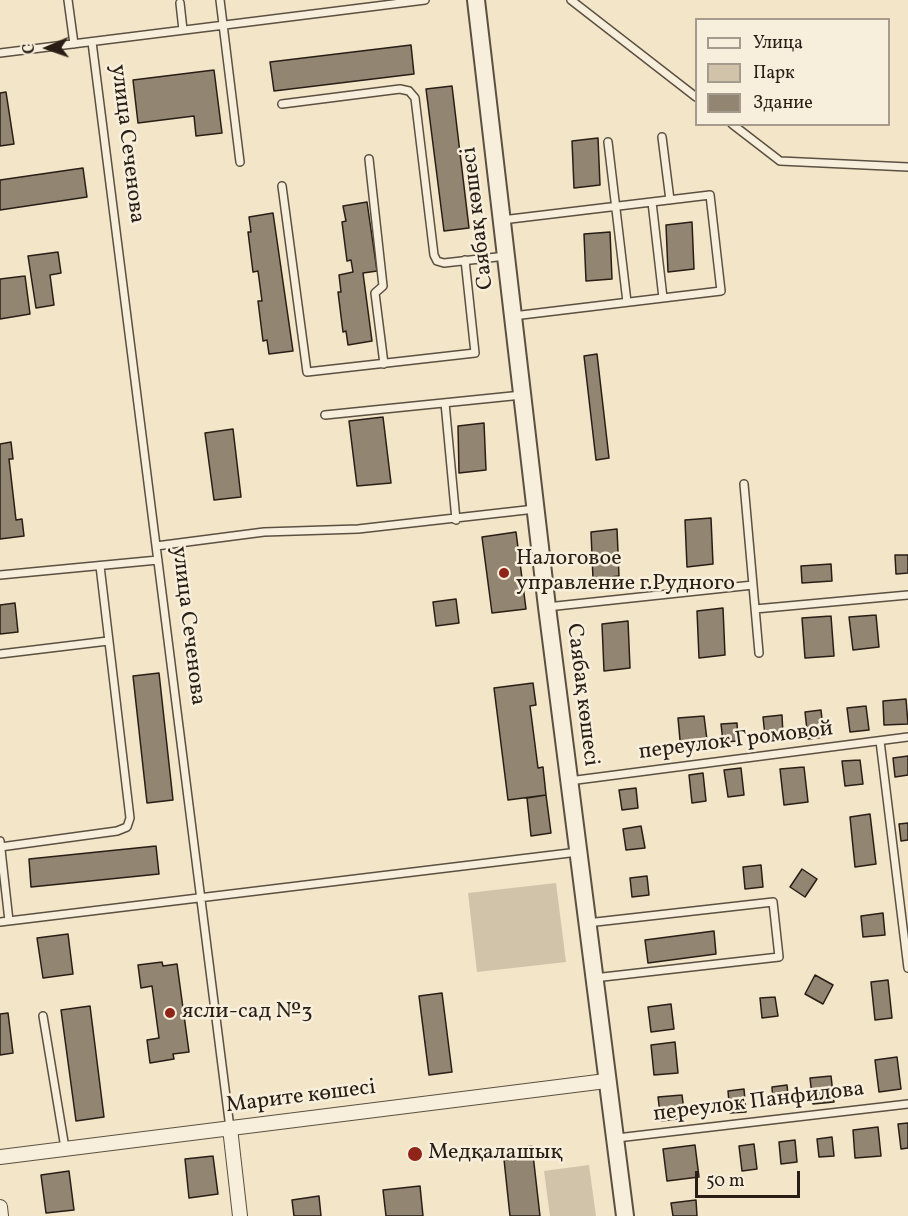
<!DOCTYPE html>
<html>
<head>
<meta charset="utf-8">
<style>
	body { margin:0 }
	#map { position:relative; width:908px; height:1216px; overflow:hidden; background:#f3e5c7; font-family:Vollkorn,serif }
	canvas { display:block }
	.legend { position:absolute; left:695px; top:18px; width:195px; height:108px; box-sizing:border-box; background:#f7eedb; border:2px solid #a49b8c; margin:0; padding:8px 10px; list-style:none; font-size:18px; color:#281e16 }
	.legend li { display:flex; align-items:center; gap:12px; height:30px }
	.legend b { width:30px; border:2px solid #a49b8c }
	.north { position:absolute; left:18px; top:18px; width:60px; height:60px; -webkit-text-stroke:4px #f7eedb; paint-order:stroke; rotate:268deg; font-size:16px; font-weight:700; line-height:24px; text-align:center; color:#281e16 }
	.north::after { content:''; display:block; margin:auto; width:21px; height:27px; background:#281e16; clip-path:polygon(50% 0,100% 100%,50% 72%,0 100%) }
	.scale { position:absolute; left:695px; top:1171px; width:105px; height:27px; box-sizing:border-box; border:3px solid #281e16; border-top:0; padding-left:8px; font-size:18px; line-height:21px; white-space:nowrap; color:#281e16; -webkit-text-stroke:4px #f7eedb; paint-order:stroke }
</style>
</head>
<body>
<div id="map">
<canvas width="908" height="1216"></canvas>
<ul class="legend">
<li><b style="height:8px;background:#f7eedb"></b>Улица</li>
<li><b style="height:16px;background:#d0c3a9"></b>Парк</li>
<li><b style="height:16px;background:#928572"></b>Здание</li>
</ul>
<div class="north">С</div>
<div class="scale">50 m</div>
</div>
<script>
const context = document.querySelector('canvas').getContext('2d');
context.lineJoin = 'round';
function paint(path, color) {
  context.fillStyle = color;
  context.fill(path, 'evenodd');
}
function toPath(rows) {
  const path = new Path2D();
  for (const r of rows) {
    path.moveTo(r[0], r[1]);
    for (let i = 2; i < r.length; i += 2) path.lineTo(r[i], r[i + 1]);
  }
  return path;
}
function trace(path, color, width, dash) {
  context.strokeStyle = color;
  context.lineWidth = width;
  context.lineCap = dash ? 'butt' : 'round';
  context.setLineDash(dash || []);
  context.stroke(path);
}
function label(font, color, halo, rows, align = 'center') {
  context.font = font + ' Vollkorn,serif';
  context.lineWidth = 5;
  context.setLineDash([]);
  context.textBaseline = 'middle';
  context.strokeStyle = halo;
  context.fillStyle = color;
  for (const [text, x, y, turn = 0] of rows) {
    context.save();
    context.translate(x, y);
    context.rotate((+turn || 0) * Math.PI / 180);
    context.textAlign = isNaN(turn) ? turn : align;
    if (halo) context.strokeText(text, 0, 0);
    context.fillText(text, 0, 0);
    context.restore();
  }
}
const green = toPath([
	[556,883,566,962,477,972,468,893],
	[589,1165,596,1216,550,1216,544,1171]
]);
const building = toPath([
	[411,45,414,74,274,91,270,62,411,45],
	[214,70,222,133,196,136,194,116,138,123,133,80,214,70],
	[452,86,469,228,444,231,426,89,452,86],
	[6,92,14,144,0,146,0,93,6,92],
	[598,138,600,185,574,188,572,141,598,138],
	[83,168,87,197,0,210,0,180,83,168],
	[367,202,377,271,363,273,372,341,348,345,346,331,343,332,338,292,341,292,339,275,353,272,351,260,347,261,342,222,346,221,343,206,367,202],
	[273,213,293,351,269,354,267,340,263,341,258,301,262,301,258,271,253,272,248,232,251,232,249,217,273,213],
	[692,222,694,269,668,272,666,225,692,222],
	[610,232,612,279,586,281,584,234,610,232],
	[58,252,61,273,50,275,54,305,36,308,28,256,58,252],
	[25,276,30,314,0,319,0,279,25,276],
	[597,354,609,458,596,460,584,356,597,354],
	[383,417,391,483,357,486,349,421,383,417],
	[484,423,486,470,459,473,458,426,484,423],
	[233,429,241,497,214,500,205,433,233,429],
	[11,442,13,459,9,459,16,520,22,519,24,536,0,539,0,444,11,442],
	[711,518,713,564,687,567,685,520,711,518],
	[617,529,619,576,593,579,591,532,617,529],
	[516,532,526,609,492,613,482,537,516,532],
	[895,555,908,555,908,573,896,574,895,555],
	[831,564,832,581,802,583,801,566,831,564],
	[456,599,459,623,436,626,433,602,456,599],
	[15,603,18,632,0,634,0,605,15,603],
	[723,608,725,655,699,658,697,611,723,608],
	[876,615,879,647,853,650,849,617,876,615],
	[831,616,834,656,805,658,802,618,831,616],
	[628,621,630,668,604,671,602,624,628,621],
	[159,673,173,800,147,803,133,676,159,673],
	[533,683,536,705,530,706,538,768,543,767,546,795,508,800,494,688,533,683],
	[906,699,908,724,884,725,883,701,906,699],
	[866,706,869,730,850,732,847,708,866,706],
	[821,710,824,737,808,739,805,712,821,710],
	[782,715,783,735,765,736,763,717,782,715],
	[704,716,708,748,681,751,678,718,704,716],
	[737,723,738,741,723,742,721,724,737,723],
	[908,756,908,775,895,777,893,758,908,756],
	[860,760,863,784,845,786,842,761,860,760],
	[804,767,808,802,784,805,780,769,804,767],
	[741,768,744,795,728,797,724,770,741,768],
	[703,773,706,801,692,803,689,775,703,773],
	[636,788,638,808,622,810,619,790,636,788],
	[546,795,551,833,531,836,527,798,546,795],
	[870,814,876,864,855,867,850,817,870,814],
	[908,823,908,840,901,841,899,824,908,823],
	[641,826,645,848,626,850,623,829,641,826],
	[156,846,159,874,31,887,29,859,156,846],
	[761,865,763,887,745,889,743,867,761,865],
	[802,869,817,879,805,897,790,887,802,869],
	[647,876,649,895,632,897,630,878,647,876],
	[883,913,885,935,863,937,861,916,883,913],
	[714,931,716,954,648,963,645,940,714,931],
	[68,934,73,974,43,978,37,938,68,934],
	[162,962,163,966,177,964,189,1052,173,1054,174,1059,150,1063,147,1040,159,1038,152,986,141,988,138,965,162,962],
	[815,975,833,985,823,1004,805,994,815,975],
	[888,980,892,1018,875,1020,871,982,888,980],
	[442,993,452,1072,429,1075,419,996,442,993],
	[775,997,778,1016,762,1018,760,998,775,997],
	[671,1004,674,1029,651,1032,648,1007,671,1004],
	[90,1006,104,1117,76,1121,61,1010,90,1006],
	[8,1013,13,1053,0,1055,0,1014,8,1013],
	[675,1042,678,1073,654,1075,651,1045,675,1042],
	[897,1057,901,1089,879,1092,875,1060,897,1057],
	[831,1076,834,1102,813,1104,810,1078,831,1076],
	[787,1085,789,1104,773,1105,772,1087,787,1085],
	[744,1089,746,1112,730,1113,728,1091,744,1089],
	[682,1095,685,1118,661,1121,658,1097,682,1095],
	[908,1123,908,1148,901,1149,898,1124,908,1123],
	[878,1127,881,1156,855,1158,853,1130,878,1127],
	[832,1137,834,1156,819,1157,817,1139,832,1137],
	[795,1140,797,1162,781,1164,779,1142,795,1140],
	[754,1144,757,1169,742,1171,739,1146,754,1144],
	[695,1145,699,1177,667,1181,663,1149,695,1145],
	[532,1146,540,1216,510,1216,503,1150,532,1146],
	[213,1156,218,1194,189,1198,185,1159,213,1156],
	[69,1171,74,1210,46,1213,41,1175,69,1171],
	[420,1186,423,1216,386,1216,383,1190,420,1186],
	[319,1196,321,1216,294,1216,292,1200,319,1196],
	[696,1200,697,1216,673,1216,671,1203,696,1200]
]);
const service = toPath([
	[68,0,74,44],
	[220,0,240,162],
	[571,0,696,97],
	[180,3,183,30],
	[92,42,230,1128],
	[0,53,425,0],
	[282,104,400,89,409,91,415,98,434,255,437,261,444,263,506,256],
	[732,124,780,161,908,167],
	[662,137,670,200],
	[608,142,627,302],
	[369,159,383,286,375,293,384,364],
	[282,186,307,372,475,353,465,260],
	[652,202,663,298],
	[502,220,710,195,721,291,513,316],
	[445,403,456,520],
	[325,415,522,395],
	[744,484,759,653],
	[156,546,264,532,358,529,535,509],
	[0,575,158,560],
	[547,607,753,585],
	[755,609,908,595],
	[0,654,108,641],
	[880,741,908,968],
	[569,781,908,737],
	[0,841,9,921],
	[0,847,117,831,127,827,130,818,100,566],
	[0,922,578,852],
	[587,923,773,902,779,957,594,978],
	[43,1016,65,1148],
	[617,1138,908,1104]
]);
const minor = toPath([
	[230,1128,240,1216],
	[0,1157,606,1081],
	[0,1207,1,1216]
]);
const tertiary = toPath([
	[476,0,547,607,625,1216]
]);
const markers = [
	[504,573,6,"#8f2418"],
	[170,1013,6,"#8f2418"],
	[415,1154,8,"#8f2418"]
];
const streetNames = [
	["улица Сеченова",126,144,83],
	["Саябақ көшесі",479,218,-97],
	["улица Сеченова",187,626,83],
	["Саябақ көшесі",581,695,83],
	["переулок Громовой",736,742,-7],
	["Марите көшесі",301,1098,-7],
	["переулок Панфилова",759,1103,-7]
];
const poiNames = [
	["Налоговое",516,560],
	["управление г.Рудного",516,585],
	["ясли-сад №3",182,1013],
	["Медқалашық",428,1154]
];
paint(green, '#d0c3a9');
paint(building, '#928572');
trace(building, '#281e16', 1.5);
trace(service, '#5b5042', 10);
trace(minor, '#5b5042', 16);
trace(tertiary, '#5b5042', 20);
trace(service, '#f7eedb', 7);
trace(minor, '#f7eedb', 14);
trace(tertiary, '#f7eedb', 16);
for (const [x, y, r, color] of markers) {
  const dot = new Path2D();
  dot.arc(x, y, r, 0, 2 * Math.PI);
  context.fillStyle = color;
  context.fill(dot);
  trace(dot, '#f7eedb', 2);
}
label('22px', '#281e16', '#f7eedb', streetNames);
label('22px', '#281e16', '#f7eedb', poiNames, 'left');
</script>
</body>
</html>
